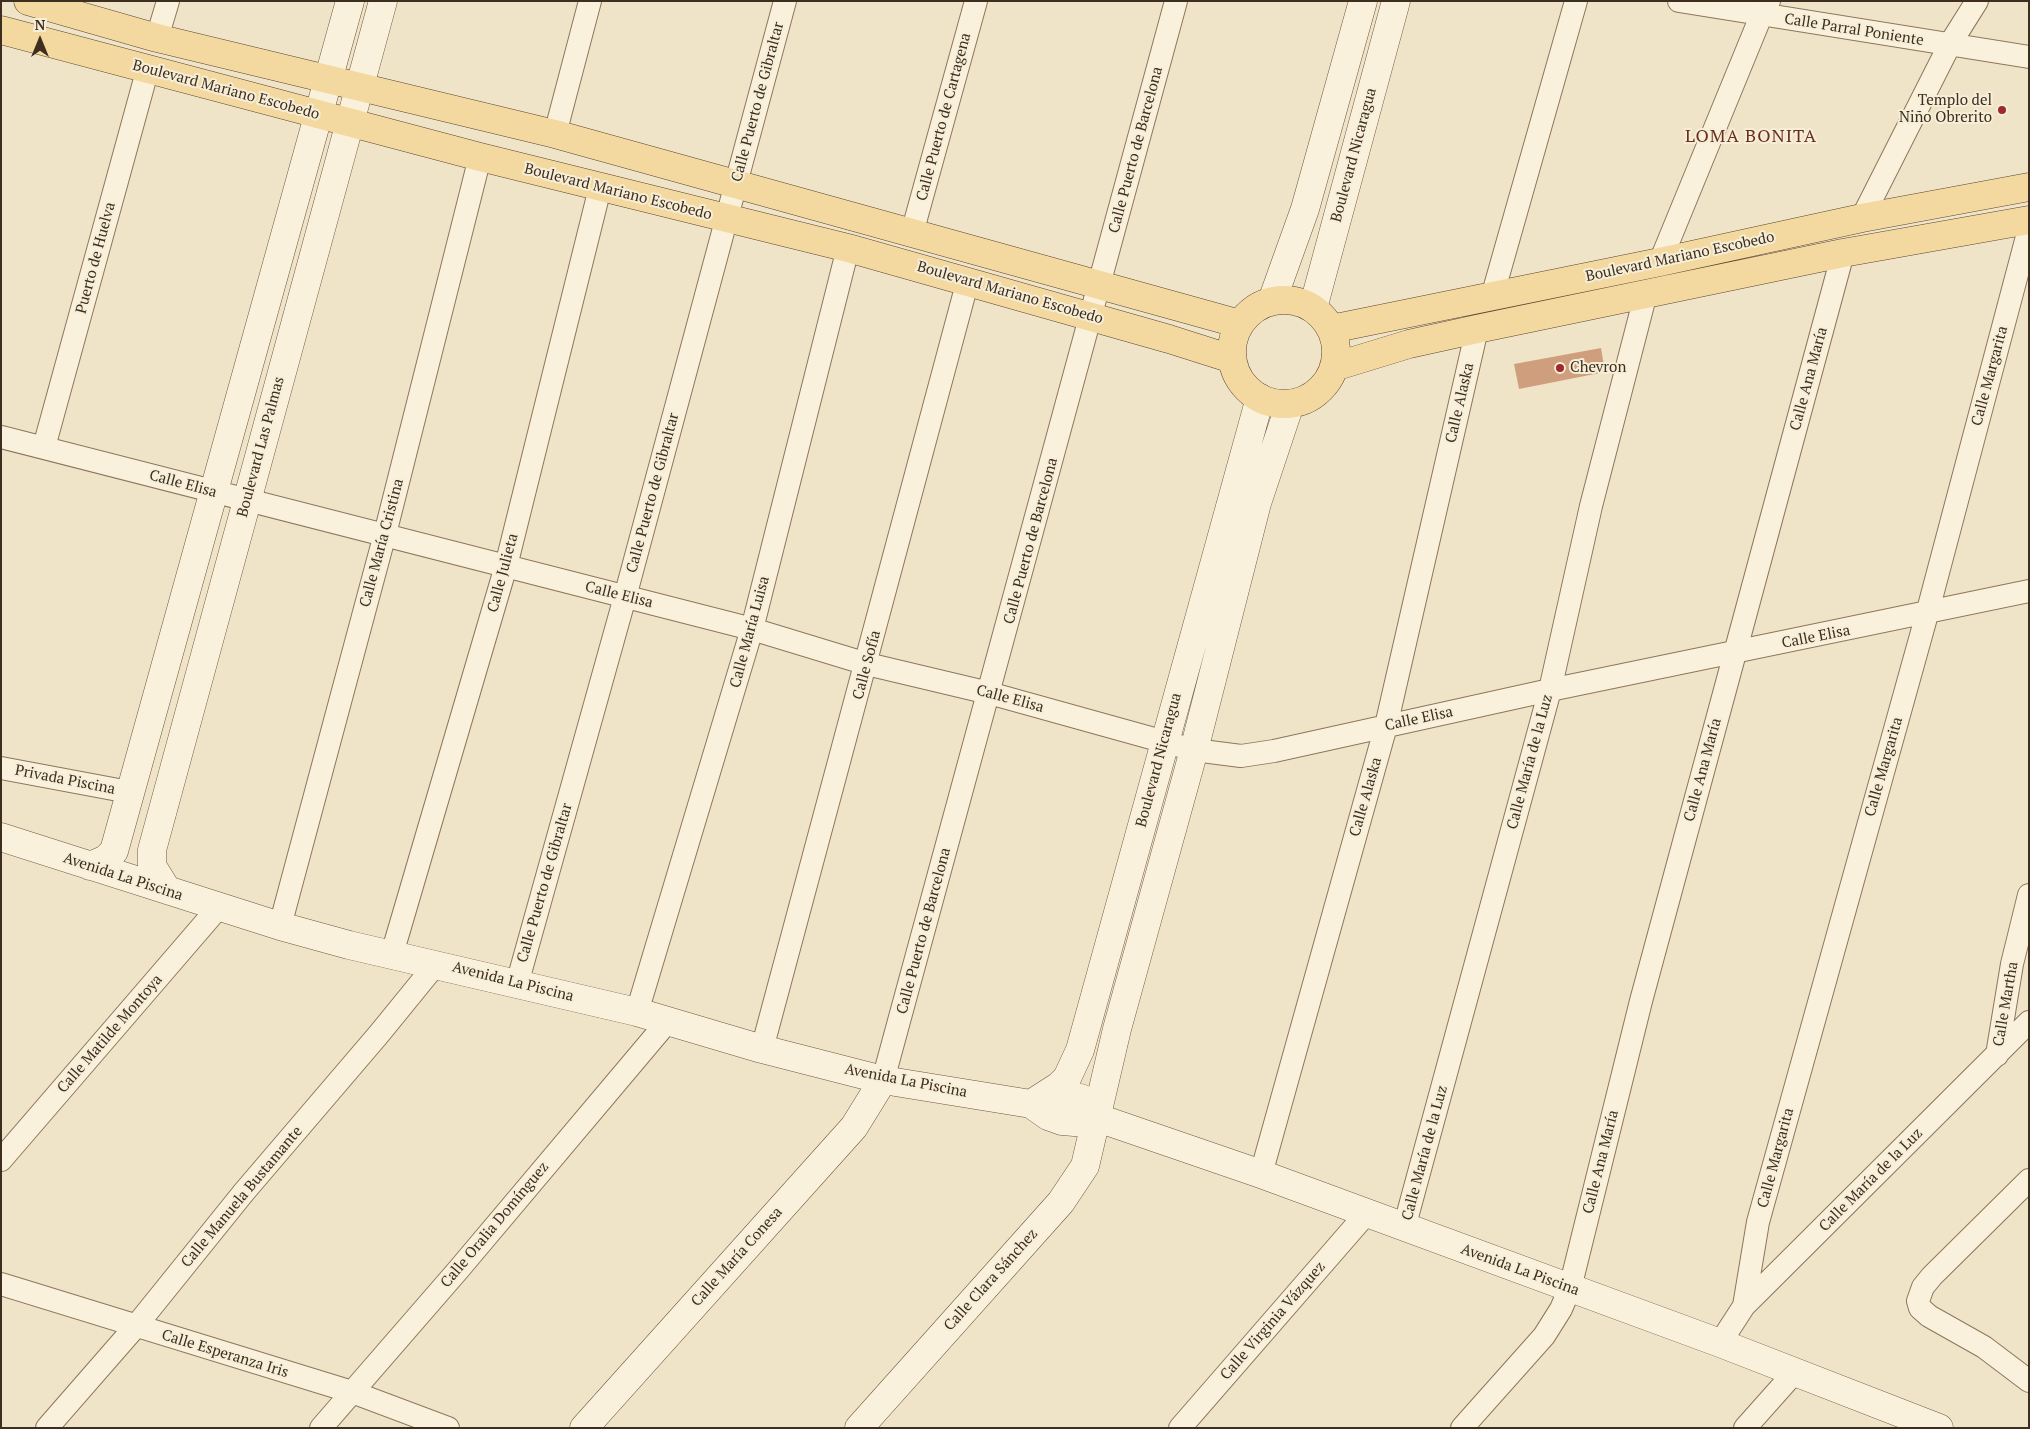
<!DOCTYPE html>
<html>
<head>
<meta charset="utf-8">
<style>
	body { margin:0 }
	#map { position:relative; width:2030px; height:1429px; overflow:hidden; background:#f0e4c8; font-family:"PT Serif",serif }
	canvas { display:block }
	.frame { position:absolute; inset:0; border:2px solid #3d2e20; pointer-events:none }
	.north { position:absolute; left:15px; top:15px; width:50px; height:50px; -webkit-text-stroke:4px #f7eed8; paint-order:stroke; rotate:0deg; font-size:14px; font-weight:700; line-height:20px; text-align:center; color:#3d2e20 }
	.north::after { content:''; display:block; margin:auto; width:18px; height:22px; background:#3d2e20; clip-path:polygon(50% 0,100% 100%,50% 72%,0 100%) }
</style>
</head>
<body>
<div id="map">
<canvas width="2030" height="1429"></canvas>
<div class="frame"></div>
<div class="north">N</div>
</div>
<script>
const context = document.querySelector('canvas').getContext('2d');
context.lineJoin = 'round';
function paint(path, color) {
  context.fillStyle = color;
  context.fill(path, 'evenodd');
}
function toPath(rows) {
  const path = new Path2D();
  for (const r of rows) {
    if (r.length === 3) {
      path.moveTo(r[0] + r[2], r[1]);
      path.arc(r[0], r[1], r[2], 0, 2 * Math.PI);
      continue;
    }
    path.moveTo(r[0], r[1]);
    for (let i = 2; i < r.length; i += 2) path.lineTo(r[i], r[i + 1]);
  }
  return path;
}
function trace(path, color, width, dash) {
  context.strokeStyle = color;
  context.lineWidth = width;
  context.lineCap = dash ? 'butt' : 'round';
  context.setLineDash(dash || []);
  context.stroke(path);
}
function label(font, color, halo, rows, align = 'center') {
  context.font = font + ' "PT Serif",serif';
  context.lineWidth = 4;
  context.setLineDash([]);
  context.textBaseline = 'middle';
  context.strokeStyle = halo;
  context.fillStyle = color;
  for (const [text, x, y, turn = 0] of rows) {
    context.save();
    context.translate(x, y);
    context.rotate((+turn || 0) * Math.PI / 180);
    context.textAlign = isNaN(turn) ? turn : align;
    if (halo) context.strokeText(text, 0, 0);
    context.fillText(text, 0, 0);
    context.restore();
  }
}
const building = toPath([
	[1601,348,1605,372,1519,389,1514,364]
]);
const street = toPath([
	[1679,1,2029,57],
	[157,38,168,1],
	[555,134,590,1],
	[1862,218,1950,44,1977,1],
	[912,233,976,1],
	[1660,262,1761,16,1769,1],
	[1492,297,1576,1],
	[1,437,752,629,867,664,989,693,1194,750,1241,756,1274,751,1550,690,2029,591],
	[44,447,148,68],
	[1,768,129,792],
	[280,926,385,534,480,157],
	[392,954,506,566,600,188],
	[517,984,625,597,785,1],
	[637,1012,752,629,848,248],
	[762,1049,968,280],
	[1997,1055,2012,964,2029,895],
	[883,1080,1176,1],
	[1,1160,218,908],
	[1261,1174,1386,726,1477,329],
	[2029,1180,1932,1276,1923,1287,1918,1301,1920,1308,1929,1316,1984,1347,2029,1381],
	[1404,1228,1550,690,1591,506,1646,293],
	[1,1284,352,1392,448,1428],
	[1744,1306,1758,1222,1927,614,2029,229],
	[1720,1343,1744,1306,2029,1022],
	[47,1428,136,1326,244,1192,379,1034,436,964],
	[321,1428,459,1269,668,1021],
	[1180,1428,1366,1214],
	[1462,1428,1544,1336,1561,1309,1570,1288,1641,1001,1843,253],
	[1745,1428,1794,1373]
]);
const secondary = toPath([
	[1272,301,1305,209,1363,1],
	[1313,308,1396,1],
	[1,837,280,926,349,945,637,1012,762,1049,883,1080,1031,1104,1057,1096,1070,1095,1083,1099,1098,1118,1261,1174,1720,1343,1939,1428],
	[90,866,106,859,114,851,350,1],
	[167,890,152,866,152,850,383,1],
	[1098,1118,1087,1123,1062,1121,1048,1116,1031,1104,1059,1086,1067,1078,1080,1050,1260,398],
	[584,1428,854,1127,883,1080],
	[859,1428,1061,1202,1085,1166,1117,1029,1194,750,1257,503,1290,404]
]);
const primary = toPath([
	[28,1,157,38,555,134,1240,324],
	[1,30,480,157,848,248,1169,339,1232,359],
	[1284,352,52],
	[1331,329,1660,262,1862,218,2029,187],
	[1334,367,1409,344,1477,329,1843,253,2029,220]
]);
const markers = [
	[2002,110,5,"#9e2a2b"],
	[1560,368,5,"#9e2a2b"]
];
const streetNames = [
	["Calle Parral Poniente",1854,30,9],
	["Boulevard Mariano Escobedo",226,90,15],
	["Calle Puerto de Gibraltar",758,102,-75],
	["Calle Puerto de Cartagena",944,117,-75],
	["Calle Puerto de Barcelona",1136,150,-75],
	["Boulevard Nicaragua",1354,155,-75],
	["Boulevard Mariano Escobedo",618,192,14],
	["Boulevard Mariano Escobedo",1680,257,-12],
	["Puerto de Huelva",96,258,-75],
	["Boulevard Mariano Escobedo",1010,293,16],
	["Calle Margarita",1990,376,-75],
	["Calle Ana María",1809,379,-75],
	["Calle Alaska",1460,403,-77],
	["Boulevard Las Palmas",261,447,-75],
	["Calle Elisa",183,484,15],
	["Calle Puerto de Gibraltar",653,493,-75],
	["Calle Puerto de Barcelona",1031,541,-75],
	["Calle María Cristina",382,543,-75],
	["Calle Julieta",503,573,-75],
	["Calle Elisa",619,595,14],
	["Calle María Luisa",750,632,-75],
	["Calle Elisa",1816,637,-11],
	["Calle Sofía",867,665,-75],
	["Calle Elisa",1010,699,15],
	["Calle Elisa",1419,719,-12],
	["Boulevard Nicaragua",1159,760,-75],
	["Calle María de la Luz",1530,762,-75],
	["Calle Margarita",1884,767,-74],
	["Calle Ana María",1703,770,-75],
	["Privada Piscina",65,780,11],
	["Calle Alaska",1366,797,-74],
	["Avenida La Piscina",123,877,18],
	["Calle Puerto de Gibraltar",545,883,-74],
	["Calle Puerto de Barcelona",924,931,-75],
	["Avenida La Piscina",513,982,14],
	["Calle Martha",2006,1004,-80],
	["Calle Matilde Montoya",110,1034,-49],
	["Avenida La Piscina",906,1081,11],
	["Calle María de la Luz",1425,1153,-75],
	["Calle Margarita",1776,1158,-75],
	["Calle Ana María",1601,1162,-76],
	["Calle María de la Luz",1871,1180,-45],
	["Calle Manuela Bustamante",242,1197,-50],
	["Calle Oralia Domínguez",495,1225,-50],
	["Calle María Conesa",737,1257,-48],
	["Avenida La Piscina",1520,1270,20],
	["Calle Clara Sánchez",991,1280,-48],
	["Calle Virginia Vázquez",1273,1321,-49],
	["Calle Esperanza Iris",225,1354,17]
];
const poiNames = [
	["Templo del",1992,101],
	["Niño Obrerito",1992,118],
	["Chevron",1570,368,"left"]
];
const quarterNames = [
	["LOMA BONITA",1751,137]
];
paint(building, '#cf9f7d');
trace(street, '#8d765c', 24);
trace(secondary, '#6f573f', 29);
trace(primary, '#5b4430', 29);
trace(street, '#faf1dc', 22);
trace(secondary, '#faf1dc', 28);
trace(primary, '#f3d9a0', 28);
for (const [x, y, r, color] of markers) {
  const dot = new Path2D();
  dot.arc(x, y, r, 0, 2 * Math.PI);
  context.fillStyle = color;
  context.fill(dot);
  trace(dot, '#f7eed8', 2);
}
label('15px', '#3d2e20', '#f7eed8', streetNames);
label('15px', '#3d2e20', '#f7eed8', poiNames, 'right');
context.letterSpacing = '1px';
label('18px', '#6b2e1e', '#f7eed8', quarterNames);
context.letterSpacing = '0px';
</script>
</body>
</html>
